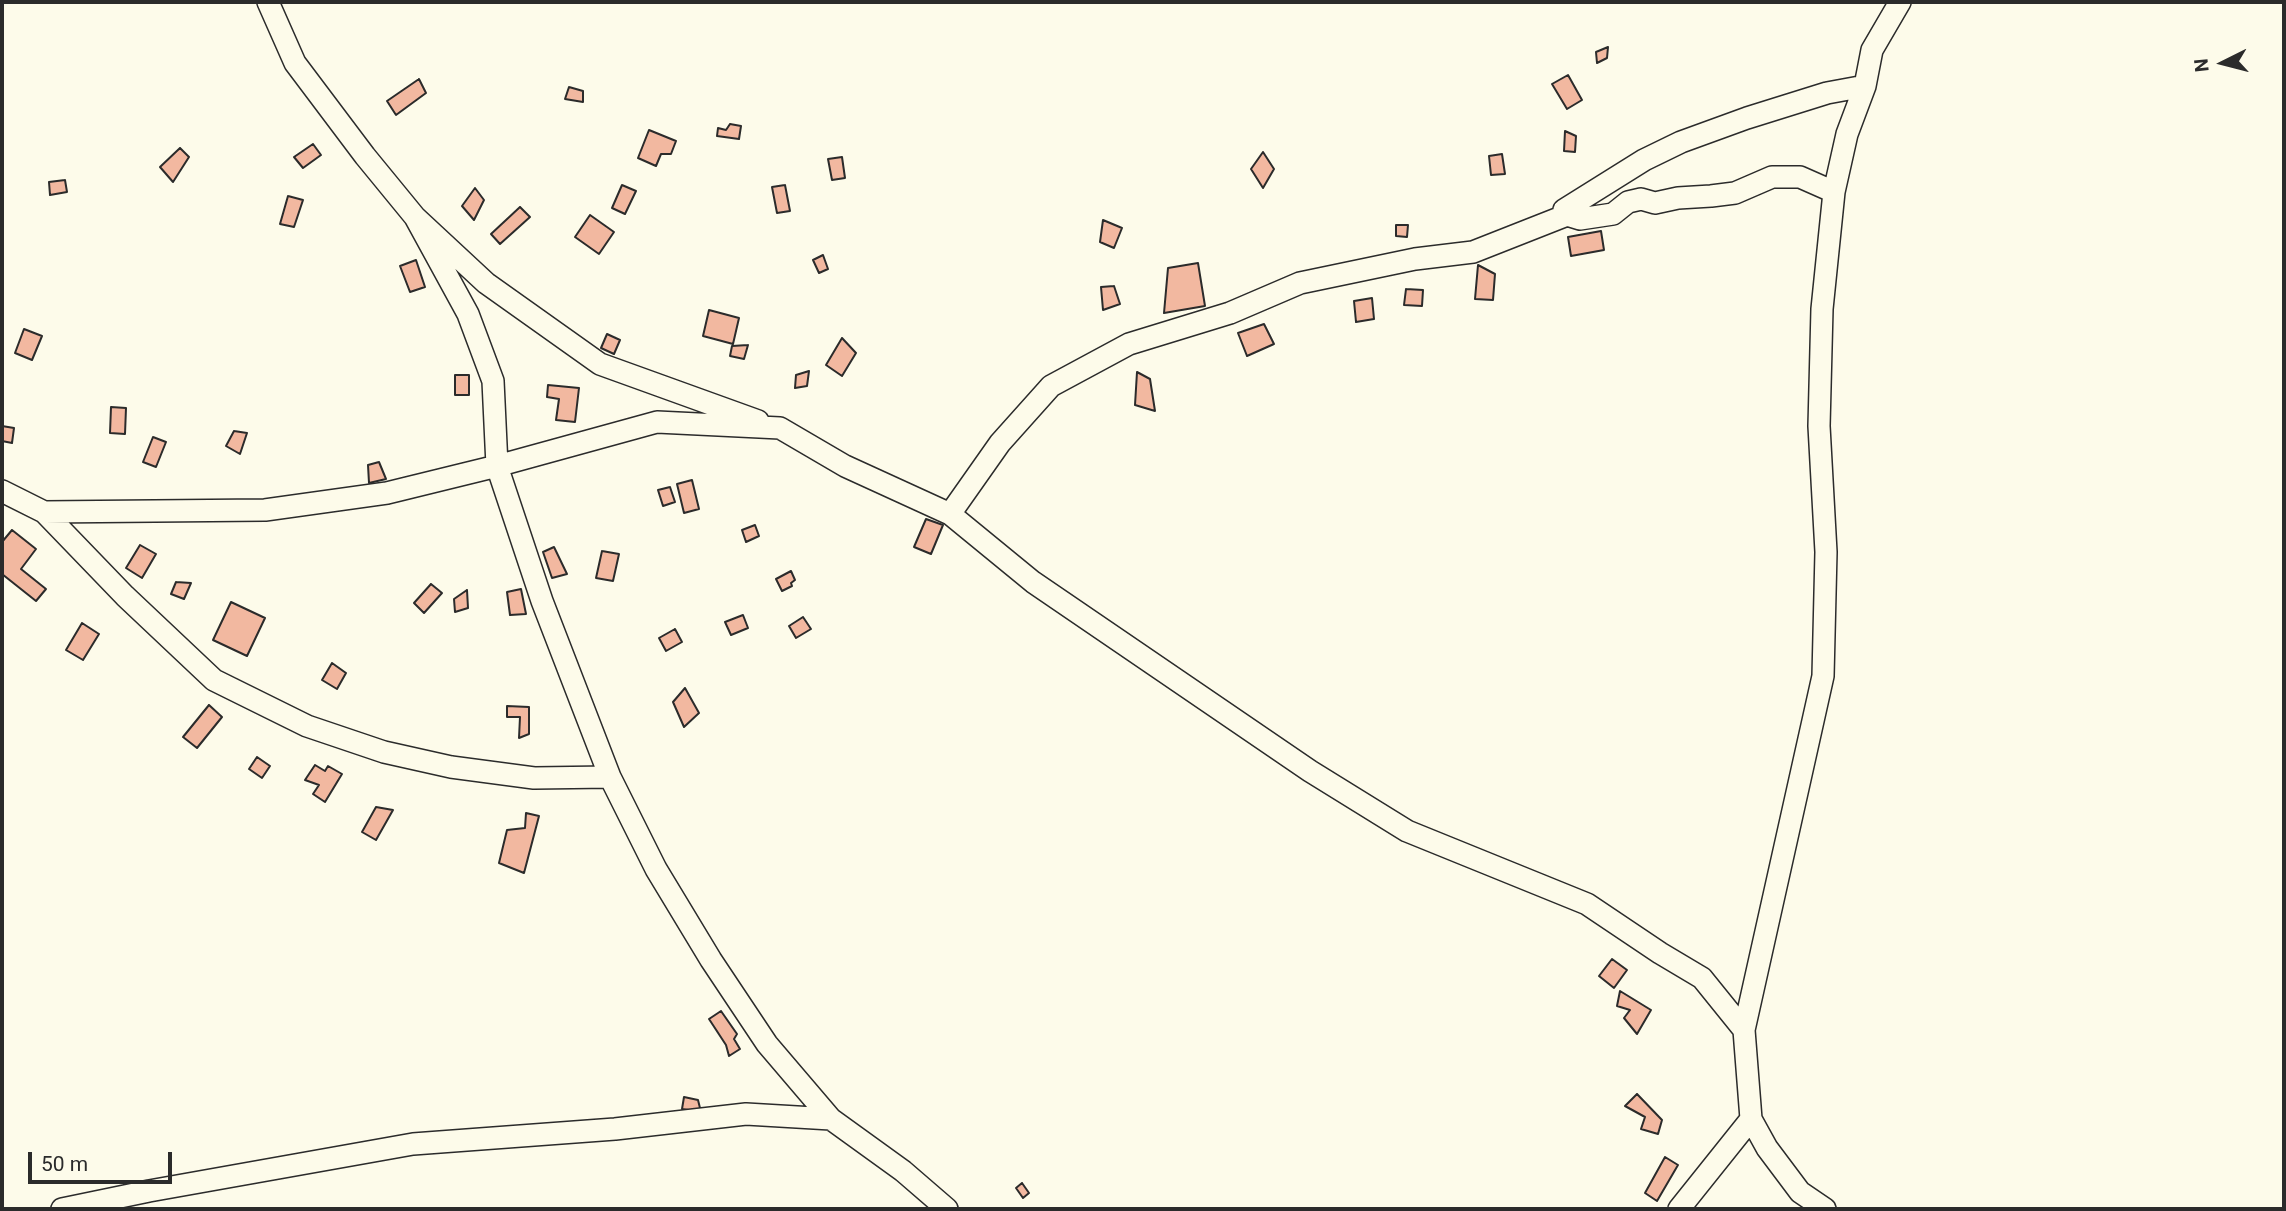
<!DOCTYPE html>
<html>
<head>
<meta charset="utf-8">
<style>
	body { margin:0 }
	#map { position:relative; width:2286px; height:1211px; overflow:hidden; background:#fdfbea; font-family:Roboto,sans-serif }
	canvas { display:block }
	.frame { position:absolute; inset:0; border:4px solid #2b2b2b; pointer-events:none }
	.north { position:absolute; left:2188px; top:28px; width:70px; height:70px; -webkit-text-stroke:5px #fdfbea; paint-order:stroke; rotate:264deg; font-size:19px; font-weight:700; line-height:28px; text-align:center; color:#2b2b2b }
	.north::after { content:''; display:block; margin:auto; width:24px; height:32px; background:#2b2b2b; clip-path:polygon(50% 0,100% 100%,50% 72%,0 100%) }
	.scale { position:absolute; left:28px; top:1152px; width:144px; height:32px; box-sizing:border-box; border:4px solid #2b2b2b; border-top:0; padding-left:9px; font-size:21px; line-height:24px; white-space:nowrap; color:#2b2b2b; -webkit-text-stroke:5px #fdfbea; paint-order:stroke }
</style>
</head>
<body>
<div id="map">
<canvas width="2286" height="1211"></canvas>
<div class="frame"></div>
<div class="north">N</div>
<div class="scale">50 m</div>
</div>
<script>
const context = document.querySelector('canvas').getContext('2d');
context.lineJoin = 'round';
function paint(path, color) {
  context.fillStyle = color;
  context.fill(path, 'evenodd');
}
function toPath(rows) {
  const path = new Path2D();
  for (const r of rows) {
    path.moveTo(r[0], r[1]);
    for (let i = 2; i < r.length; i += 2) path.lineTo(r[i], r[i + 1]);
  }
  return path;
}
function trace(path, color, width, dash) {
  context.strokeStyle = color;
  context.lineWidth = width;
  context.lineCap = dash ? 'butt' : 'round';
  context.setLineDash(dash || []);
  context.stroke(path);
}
const building = toPath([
	[1608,47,1607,58,1597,63,1596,52,1608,47],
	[1568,75,1582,100,1567,109,1552,84,1568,75],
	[419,79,426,93,396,115,387,101,419,79],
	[569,87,583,91,583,102,565,99,569,87],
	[730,124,741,126,739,139,717,136,718,128,726,130,730,124],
	[649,130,676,141,671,154,661,154,656,166,638,158,649,130],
	[1565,131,1576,136,1575,152,1564,151,1565,131],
	[313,144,321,155,303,168,294,157,313,144],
	[180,148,189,157,173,182,160,167,180,148],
	[1263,152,1274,169,1263,188,1251,169,1263,152],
	[1502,154,1505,174,1491,175,1489,156,1502,154],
	[842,157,845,178,832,180,828,159,842,157],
	[65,180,67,192,50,195,49,182,65,180],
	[622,185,636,191,625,214,612,208,622,185],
	[785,185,790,211,777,213,772,187,785,185],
	[475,188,484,200,474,220,462,206,475,188],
	[288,196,303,200,294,227,280,224,288,196],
	[520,207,530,217,500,244,491,234,520,207],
	[590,215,614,232,599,254,575,237,590,215],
	[1103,220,1122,228,1114,248,1100,242,1103,220],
	[1396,225,1408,225,1407,237,1396,236,1396,225],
	[1601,231,1604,250,1571,256,1568,237,1601,231],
	[823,255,828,269,819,273,813,260,823,255],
	[416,260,425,287,410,292,400,266,416,260],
	[1198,263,1205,306,1164,313,1168,268,1198,263],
	[1478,265,1495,274,1493,300,1475,299,1478,265],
	[1114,286,1120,304,1103,310,1101,287,1114,286],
	[1406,289,1423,290,1422,306,1404,305,1406,289],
	[1372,298,1374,319,1356,322,1354,301,1372,298],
	[709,310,739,318,733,344,703,336,709,310],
	[1264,324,1274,344,1247,356,1238,333,1264,324],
	[24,329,42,336,32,360,15,353,24,329],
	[607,334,620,340,614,354,601,348,607,334],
	[842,338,856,353,842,376,826,365,842,338],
	[748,345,744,359,730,356,732,346,748,345],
	[809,371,807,386,795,388,796,375,809,371],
	[1137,372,1150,379,1155,411,1135,405,1137,372],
	[455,375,469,375,469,395,455,395,455,375],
	[548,385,579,388,575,422,556,420,559,399,547,397,548,385],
	[111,407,126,408,125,434,110,433,111,407],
	[2,426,14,428,12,443,2,441,2,426],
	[234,431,247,433,240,454,226,446,234,431],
	[153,437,166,442,156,467,143,462,153,437],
	[379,462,386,479,369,483,368,465,379,462],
	[692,480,699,509,684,513,677,484,692,480],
	[670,487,675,502,663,506,658,490,670,487],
	[926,519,943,525,931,554,914,547,926,519],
	[755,525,759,536,746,542,742,530,755,525],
	[12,530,36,549,21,569,46,589,36,601,2,574,2,542,12,530],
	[140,545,156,554,142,578,126,568,140,545],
	[554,547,567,574,552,578,543,552,554,547],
	[602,551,619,554,613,581,596,578,602,551],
	[791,571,795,580,791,583,792,586,782,591,776,579,791,571],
	[176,582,191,583,184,599,171,594,176,582],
	[431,584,442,593,424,613,414,603,431,584],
	[521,589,526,614,510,615,507,592,521,589],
	[467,590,468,608,455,612,454,599,467,590],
	[231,602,265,618,247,656,213,640,231,602],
	[743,615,748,628,731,635,725,622,743,615],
	[803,617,811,629,796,638,789,626,803,617],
	[82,623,99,634,83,660,66,650,82,623],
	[675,629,682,642,666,651,659,638,675,629],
	[332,663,346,673,337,689,322,680,332,663],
	[685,688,699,713,684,727,673,702,685,688],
	[209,705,222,717,197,748,183,737,209,705],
	[507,706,529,707,529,734,519,738,520,717,507,717,507,706],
	[257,757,270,766,262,778,249,769,257,757],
	[315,765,325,771,328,766,342,774,325,802,313,794,319,785,305,780,315,765],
	[376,807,393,810,376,840,362,832,376,807],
	[526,813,539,816,524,873,499,863,507,830,525,828,526,813],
	[1612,959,1627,970,1614,988,1599,976,1612,959],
	[1620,991,1651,1010,1637,1034,1624,1018,1630,1010,1617,1006,1620,991],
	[721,1011,737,1034,734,1039,740,1049,729,1056,726,1045,709,1019,721,1011],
	[1637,1094,1662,1120,1658,1134,1641,1129,1645,1117,1625,1106,1637,1094],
	[684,1097,698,1100,701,1112,682,1109,684,1097],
	[1665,1157,1678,1165,1657,1201,1645,1193,1665,1157],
	[1022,1183,1029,1193,1023,1198,1016,1188,1022,1183]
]);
const minor = toPath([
	[268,2,295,63,365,156,415,217,486,283,600,364,758,421],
	[1834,192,1800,177,1772,177,1735,193,1711,196,1678,198,1655,203,1641,199,1628,202,1613,214,1580,219,1567,215,1564,210,1644,160,1681,142,1747,118,1827,93,1865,86],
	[415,217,468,314,493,381,497,466,542,601,610,777,656,869,711,960,767,1044,831,1119,903,1171,947,1209],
	[2,491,44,512],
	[950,514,1000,443,1051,386,1129,344,1230,313,1300,283,1415,259,1473,252,1567,215],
	[610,777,534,778,451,767,384,752,307,726,214,680,125,596,44,512,265,510,387,493,497,466,657,422,780,428,845,466,950,514,1033,582,1310,771,1407,831,1587,904,1660,953,1702,978,1744,1030],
	[1751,1119,1744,1030,1823,676,1826,552,1819,426,1822,309,1834,192,1847,134,1865,86,1872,50,1900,2],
	[62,1209,149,1191,413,1144,615,1129,746,1114,831,1119],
	[1679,1209,1751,1119,1767,1148,1800,1192,1825,1209]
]);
paint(building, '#f2b8a0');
trace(building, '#2b2b2b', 2);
trace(minor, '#2b2b2b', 24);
trace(minor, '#fdfbea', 21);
</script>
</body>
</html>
